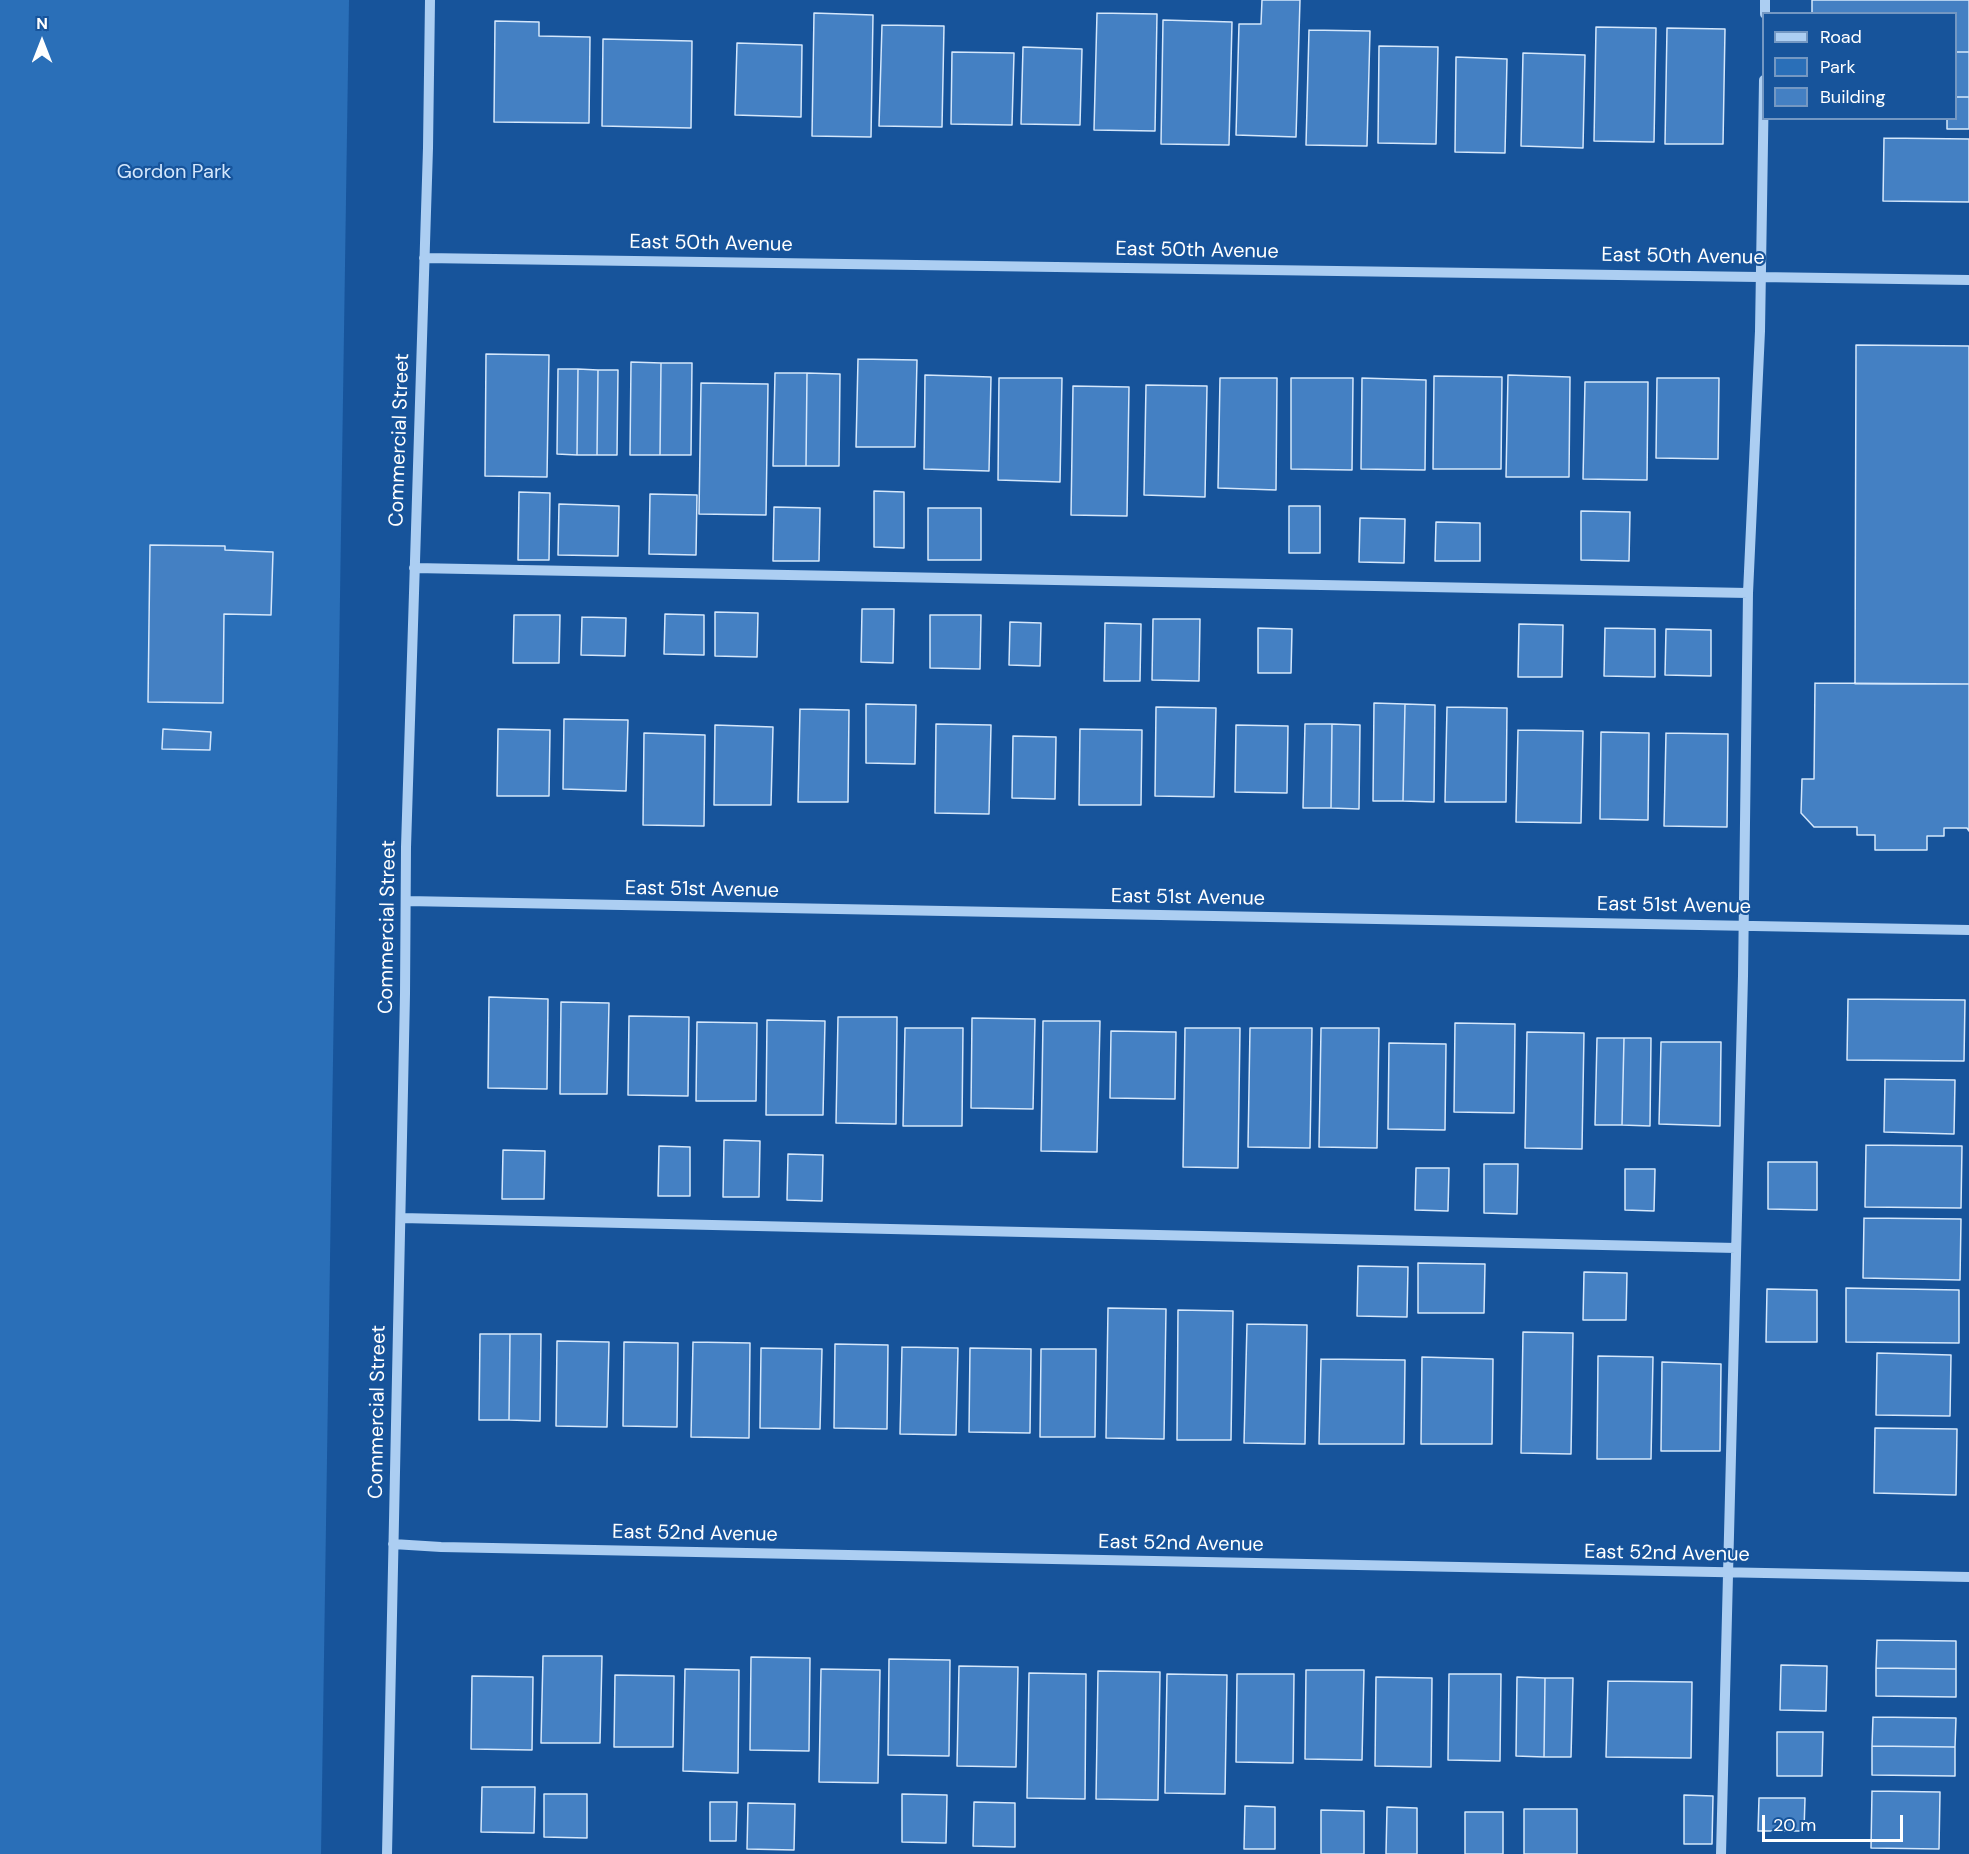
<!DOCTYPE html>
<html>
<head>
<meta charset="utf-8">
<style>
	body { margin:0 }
	#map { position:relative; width:1969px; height:1854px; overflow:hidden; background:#17549b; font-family:"DM Sans",sans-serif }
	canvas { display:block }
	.legend { position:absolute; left:1762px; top:12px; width:195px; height:108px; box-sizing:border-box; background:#17549b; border:2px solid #7498c3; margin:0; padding:8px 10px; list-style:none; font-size:18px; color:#fff }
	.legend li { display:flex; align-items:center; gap:12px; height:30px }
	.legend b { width:30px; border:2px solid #7498c3 }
	.north { position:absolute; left:12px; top:12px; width:60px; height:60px; -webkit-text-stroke:4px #17549b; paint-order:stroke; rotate:0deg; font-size:16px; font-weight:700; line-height:24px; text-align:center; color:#fff }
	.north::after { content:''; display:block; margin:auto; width:21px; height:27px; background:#fff; clip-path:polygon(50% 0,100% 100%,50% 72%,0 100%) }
	.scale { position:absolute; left:1762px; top:1815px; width:141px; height:27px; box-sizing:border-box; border:3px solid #fff; border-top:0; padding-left:8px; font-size:18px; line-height:21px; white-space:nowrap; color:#fff; -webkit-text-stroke:4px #17549b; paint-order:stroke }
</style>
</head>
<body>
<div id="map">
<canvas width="1969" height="1854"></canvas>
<ul class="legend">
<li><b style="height:8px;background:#accef2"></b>Road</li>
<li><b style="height:16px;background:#2a6fb8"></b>Park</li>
<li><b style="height:16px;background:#4480c3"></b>Building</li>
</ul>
<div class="north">N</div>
<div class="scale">20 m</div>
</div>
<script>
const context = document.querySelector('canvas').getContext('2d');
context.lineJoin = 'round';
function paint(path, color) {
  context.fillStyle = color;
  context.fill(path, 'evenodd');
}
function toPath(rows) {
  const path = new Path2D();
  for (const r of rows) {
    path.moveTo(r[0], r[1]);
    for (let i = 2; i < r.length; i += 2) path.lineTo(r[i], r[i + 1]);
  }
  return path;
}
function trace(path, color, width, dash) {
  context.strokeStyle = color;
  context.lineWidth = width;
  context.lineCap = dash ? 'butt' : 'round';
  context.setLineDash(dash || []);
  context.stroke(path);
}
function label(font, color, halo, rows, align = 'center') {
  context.font = font + ' "DM Sans",sans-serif';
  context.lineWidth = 4.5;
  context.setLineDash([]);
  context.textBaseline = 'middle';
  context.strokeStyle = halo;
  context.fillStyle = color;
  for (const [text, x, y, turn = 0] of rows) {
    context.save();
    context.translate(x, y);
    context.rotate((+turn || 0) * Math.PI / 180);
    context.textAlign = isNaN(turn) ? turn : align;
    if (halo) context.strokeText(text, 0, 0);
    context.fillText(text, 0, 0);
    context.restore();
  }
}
const green = toPath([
	[0,0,349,0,321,1854,0,1854]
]);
const building = toPath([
	[1262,0,1300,0,1296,137,1236,135,1239,24,1261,24,1262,0],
	[1812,0,1969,0,1969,52,1956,52,1956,14,1812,14,1812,0],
	[814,13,873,15,871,137,812,136,814,13],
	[1097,13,1157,14,1155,131,1094,130,1097,13],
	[1163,20,1232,22,1229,145,1161,144,1163,20],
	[495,21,539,22,539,36,590,37,589,123,494,122,495,21],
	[882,25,944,26,942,127,879,126,882,25],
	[1596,27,1656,28,1654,142,1594,141,1596,27],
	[1667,28,1725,29,1723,144,1665,144,1667,28],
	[1309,30,1370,31,1367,146,1306,145,1309,30],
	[603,39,692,41,691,128,602,126,603,39],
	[737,43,802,45,801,117,735,115,737,43],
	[1379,46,1438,47,1436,144,1378,143,1379,46],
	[1023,47,1082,49,1080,125,1021,124,1023,47],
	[952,52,1014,53,1012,125,951,124,952,52],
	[1956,52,1969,52,1969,97,1956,97,1956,52],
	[1523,53,1585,55,1583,148,1521,146,1523,53],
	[1456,57,1507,59,1505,153,1455,152,1456,57],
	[1956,97,1969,97,1969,129,1947,129,1947,118,1956,118,1956,97],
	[1884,138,1969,139,1969,202,1883,201,1884,138],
	[1856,345,1969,346,1969,684,1855,684,1856,345],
	[486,354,549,355,547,477,485,476,486,354],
	[858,359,917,360,915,447,856,447,858,359],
	[631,362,661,363,660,455,630,455,631,362],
	[661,363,692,363,691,455,660,455,661,363],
	[558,369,578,369,577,455,557,454,558,369],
	[578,369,598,370,597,455,577,455,578,369],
	[598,370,618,370,617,455,597,455,598,370],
	[775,373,807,373,806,466,773,466,775,373],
	[807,373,840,374,839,466,806,466,807,373],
	[925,375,991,377,989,471,924,469,925,375],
	[1508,375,1570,377,1569,477,1506,477,1508,375],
	[1434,376,1502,377,1501,469,1433,469,1434,376],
	[999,378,1062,378,1060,482,998,480,999,378],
	[1220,378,1277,378,1276,490,1218,488,1220,378],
	[1291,378,1353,378,1352,470,1291,469,1291,378],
	[1362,378,1426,380,1425,470,1361,469,1362,378],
	[1657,378,1719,378,1718,459,1656,458,1657,378],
	[1585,382,1648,382,1647,480,1583,479,1585,382],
	[701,383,768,384,766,515,699,514,701,383],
	[1146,385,1207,386,1205,497,1144,495,1146,385],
	[1073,386,1129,387,1127,516,1071,515,1073,386],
	[874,491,904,492,904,548,874,547,874,491],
	[519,492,550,493,549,560,518,560,519,492],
	[650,494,697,495,696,555,649,554,650,494],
	[559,504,619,506,618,556,558,555,559,504],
	[1289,506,1320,506,1320,553,1289,553,1289,506],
	[774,507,820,508,819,561,773,561,774,507],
	[928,508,981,508,981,560,928,560,928,508],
	[1581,511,1630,512,1629,561,1581,560,1581,511],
	[1360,518,1405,519,1404,563,1359,562,1360,518],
	[1436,522,1480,523,1480,561,1435,561,1436,522],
	[150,545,225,546,225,550,273,552,271,615,224,614,223,703,148,702,150,545],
	[862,609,894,609,893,663,861,662,862,609],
	[715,612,758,613,757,657,715,656,715,612],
	[665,614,704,615,704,655,664,654,665,614],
	[514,615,560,615,559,663,513,663,514,615],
	[930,615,981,615,980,669,930,668,930,615],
	[582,617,626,618,625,656,581,655,582,617],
	[1153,619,1200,619,1199,681,1152,680,1153,619],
	[1010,622,1041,623,1040,666,1009,665,1010,622],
	[1105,623,1141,624,1140,681,1104,681,1105,623],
	[1519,624,1563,625,1562,677,1518,677,1519,624],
	[1258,628,1292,629,1291,673,1258,673,1258,628],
	[1605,628,1655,629,1655,677,1604,676,1605,628],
	[1666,629,1711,630,1711,676,1665,675,1666,629],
	[1815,683,1969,684,1969,831,1967,828,1944,828,1944,836,1927,836,1927,850,1875,850,1875,835,1857,835,1857,827,1814,827,1801,813,1802,779,1814,779,1815,683],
	[1374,703,1405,704,1403,801,1373,801,1374,703],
	[866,704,916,705,915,764,866,763,866,704],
	[1405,704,1435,705,1434,802,1403,801,1405,704],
	[1156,707,1216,708,1214,797,1155,796,1156,707],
	[1447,707,1507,708,1506,802,1445,802,1447,707],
	[800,709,849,710,848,802,798,802,800,709],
	[564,719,628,720,626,791,563,789,564,719],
	[936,724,991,725,989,814,935,813,936,724],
	[1305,724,1332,724,1331,808,1303,808,1305,724],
	[1332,724,1360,725,1359,809,1331,808,1332,724],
	[715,725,773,727,771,805,714,805,715,725],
	[1236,725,1288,726,1287,793,1235,792,1236,725],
	[163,729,211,732,210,750,162,749,163,729],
	[498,729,550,730,549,796,497,796,498,729],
	[1080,729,1142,730,1141,805,1079,805,1080,729],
	[1518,730,1583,731,1581,823,1516,822,1518,730],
	[1601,732,1649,733,1648,820,1600,819,1601,732],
	[644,733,705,735,704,826,643,825,644,733],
	[1666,733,1728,734,1727,827,1664,826,1666,733],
	[1013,736,1056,737,1055,799,1012,798,1013,736],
	[489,997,548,999,547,1089,488,1088,489,997],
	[1848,999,1965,1000,1964,1061,1847,1060,1848,999],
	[561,1002,609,1003,607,1094,560,1094,561,1002],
	[629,1016,689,1017,688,1096,628,1095,629,1016],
	[838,1017,897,1017,896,1124,836,1123,838,1017],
	[972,1018,1035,1019,1033,1109,971,1108,972,1018],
	[767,1020,825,1021,823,1115,766,1115,767,1020],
	[1043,1021,1100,1021,1097,1152,1041,1151,1043,1021],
	[697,1022,757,1023,756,1101,696,1101,697,1022],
	[1455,1023,1515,1024,1514,1113,1454,1112,1455,1023],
	[905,1028,963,1028,962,1126,903,1126,905,1028],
	[1185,1028,1240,1028,1238,1168,1183,1167,1185,1028],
	[1250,1028,1312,1028,1310,1148,1248,1147,1250,1028],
	[1321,1028,1379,1028,1377,1148,1319,1147,1321,1028],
	[1111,1031,1176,1032,1175,1099,1110,1098,1111,1031],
	[1527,1032,1584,1033,1582,1149,1525,1148,1527,1032],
	[1597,1038,1624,1038,1622,1125,1595,1125,1597,1038],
	[1624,1038,1651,1038,1650,1126,1622,1125,1624,1038],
	[1661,1042,1721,1042,1720,1126,1659,1124,1661,1042],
	[1389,1043,1446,1044,1445,1130,1388,1129,1389,1043],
	[1885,1079,1955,1080,1954,1134,1884,1132,1885,1079],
	[724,1140,760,1141,759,1197,723,1197,724,1140],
	[1866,1145,1962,1146,1961,1208,1865,1207,1866,1145],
	[659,1146,690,1147,690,1196,658,1196,659,1146],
	[503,1150,545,1151,544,1199,502,1199,503,1150],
	[788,1154,823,1155,822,1201,787,1200,788,1154],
	[1768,1162,1817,1162,1817,1210,1768,1209,1768,1162],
	[1484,1164,1518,1164,1517,1214,1484,1213,1484,1164],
	[1416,1168,1449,1168,1448,1211,1415,1210,1416,1168],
	[1625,1169,1655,1169,1654,1211,1625,1210,1625,1169],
	[1864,1218,1961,1219,1960,1280,1863,1278,1864,1218],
	[1418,1263,1485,1264,1484,1313,1418,1313,1418,1263],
	[1358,1266,1408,1267,1407,1317,1357,1316,1358,1266],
	[1584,1272,1627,1273,1626,1320,1583,1320,1584,1272],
	[1846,1288,1959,1290,1959,1343,1846,1342,1846,1288],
	[1767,1289,1817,1290,1817,1342,1766,1342,1767,1289],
	[1108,1308,1166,1309,1164,1439,1106,1438,1108,1308],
	[1178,1310,1233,1311,1231,1440,1177,1440,1178,1310],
	[1247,1324,1307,1325,1305,1444,1244,1443,1247,1324],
	[1523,1332,1573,1333,1571,1454,1521,1453,1523,1332],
	[480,1334,510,1334,509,1420,479,1420,480,1334],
	[510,1334,541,1334,540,1421,509,1420,510,1334],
	[557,1341,609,1342,607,1427,556,1426,557,1341],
	[624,1342,678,1343,677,1427,623,1426,624,1342],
	[693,1342,750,1343,749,1438,691,1437,693,1342],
	[835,1344,888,1345,887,1429,834,1428,835,1344],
	[902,1347,958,1348,956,1435,900,1434,902,1347],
	[761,1348,822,1349,820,1429,760,1428,761,1348],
	[970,1348,1031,1349,1030,1433,969,1432,970,1348],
	[1041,1349,1096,1349,1095,1437,1040,1437,1041,1349],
	[1877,1353,1951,1355,1950,1416,1876,1415,1877,1353],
	[1598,1356,1653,1357,1651,1459,1597,1459,1598,1356],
	[1422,1357,1493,1359,1492,1444,1421,1444,1422,1357],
	[1321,1359,1405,1360,1404,1444,1319,1444,1321,1359],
	[1662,1362,1721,1364,1720,1451,1661,1451,1662,1362],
	[1875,1428,1957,1429,1956,1495,1874,1493,1875,1428],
	[1877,1640,1956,1641,1956,1669,1876,1668,1877,1640],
	[543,1656,602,1656,600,1743,541,1743,543,1656],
	[751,1657,810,1658,809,1751,750,1750,751,1657],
	[889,1659,950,1660,949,1756,888,1755,889,1659],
	[1781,1665,1827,1666,1826,1711,1780,1710,1781,1665],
	[959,1666,1018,1667,1016,1767,957,1766,959,1666],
	[1876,1668,1956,1669,1956,1697,1876,1696,1876,1668],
	[685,1669,739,1670,738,1773,683,1771,685,1669],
	[821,1669,880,1670,878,1783,819,1782,821,1669],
	[1306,1670,1364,1670,1362,1760,1305,1759,1306,1670],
	[1098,1671,1160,1672,1158,1800,1096,1799,1098,1671],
	[1029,1673,1086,1674,1085,1799,1027,1798,1029,1673],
	[1167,1674,1227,1675,1225,1794,1165,1793,1167,1674],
	[1237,1674,1294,1674,1293,1763,1236,1762,1237,1674],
	[1449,1674,1501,1674,1500,1761,1448,1760,1449,1674],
	[615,1675,674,1676,673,1747,614,1747,615,1675],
	[472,1676,533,1677,532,1750,471,1749,472,1676],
	[1376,1677,1432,1678,1431,1767,1375,1766,1376,1677],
	[1517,1677,1545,1678,1544,1757,1516,1756,1517,1677],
	[1545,1678,1573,1678,1571,1757,1544,1757,1545,1678],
	[1608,1681,1692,1682,1691,1758,1606,1757,1608,1681],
	[1873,1717,1956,1718,1955,1747,1872,1746,1873,1717],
	[1777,1732,1823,1732,1822,1776,1777,1776,1777,1732],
	[1872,1746,1955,1747,1955,1776,1872,1775,1872,1746],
	[482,1787,535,1787,534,1833,481,1832,482,1787],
	[1872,1791,1940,1792,1939,1849,1871,1848,1872,1791],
	[544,1794,587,1794,587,1838,544,1837,544,1794],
	[902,1794,947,1795,946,1843,902,1842,902,1794],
	[1684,1795,1713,1796,1712,1844,1684,1844,1684,1795],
	[1759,1798,1805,1798,1804,1831,1758,1831,1759,1798],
	[710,1802,737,1802,736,1841,710,1841,710,1802],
	[974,1802,1015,1803,1015,1847,973,1846,974,1802],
	[748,1803,795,1804,794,1850,747,1849,748,1803],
	[1245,1806,1275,1807,1275,1849,1244,1849,1245,1806],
	[1387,1807,1417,1808,1417,1854,1386,1854,1387,1807],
	[1524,1809,1577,1809,1577,1854,1524,1854,1524,1809],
	[1321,1810,1364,1811,1364,1854,1321,1854,1321,1810],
	[1465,1812,1503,1812,1503,1854,1465,1854,1465,1812]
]);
const minor = toPath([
	[1765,14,1765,0],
	[424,258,1969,280],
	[414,568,1748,593],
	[406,901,1969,930],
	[401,1218,1736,1248],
	[393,1544,441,1547,1969,1577],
	[387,1854,405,994,406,847,428,148,430,0],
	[1721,1854,1743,976,1748,593,1760,331,1764,80]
]);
const parkNames = [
	["Gordon Park",174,173]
];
const streetNames = [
	["East 50th Avenue",711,244,1],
	["East 50th Avenue",1197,251,1],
	["East 50th Avenue",1683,257,1],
	["Commercial Street",400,440,-88],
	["East 51st Avenue",702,890,1],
	["East 51st Avenue",1188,898,1],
	["East 51st Avenue",1674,906,1],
	["Commercial Street",388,927,-89],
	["Commercial Street",378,1412,-89],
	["East 52nd Avenue",695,1534,1],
	["East 52nd Avenue",1181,1544,1],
	["East 52nd Avenue",1667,1554,1]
];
paint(green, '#2a6fb8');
paint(building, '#4480c3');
trace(building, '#d4e7fc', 1.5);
trace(minor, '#accef2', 10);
label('20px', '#d4e7fc', '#17549b', parkNames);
label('20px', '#fff', '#17549b', streetNames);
</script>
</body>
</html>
